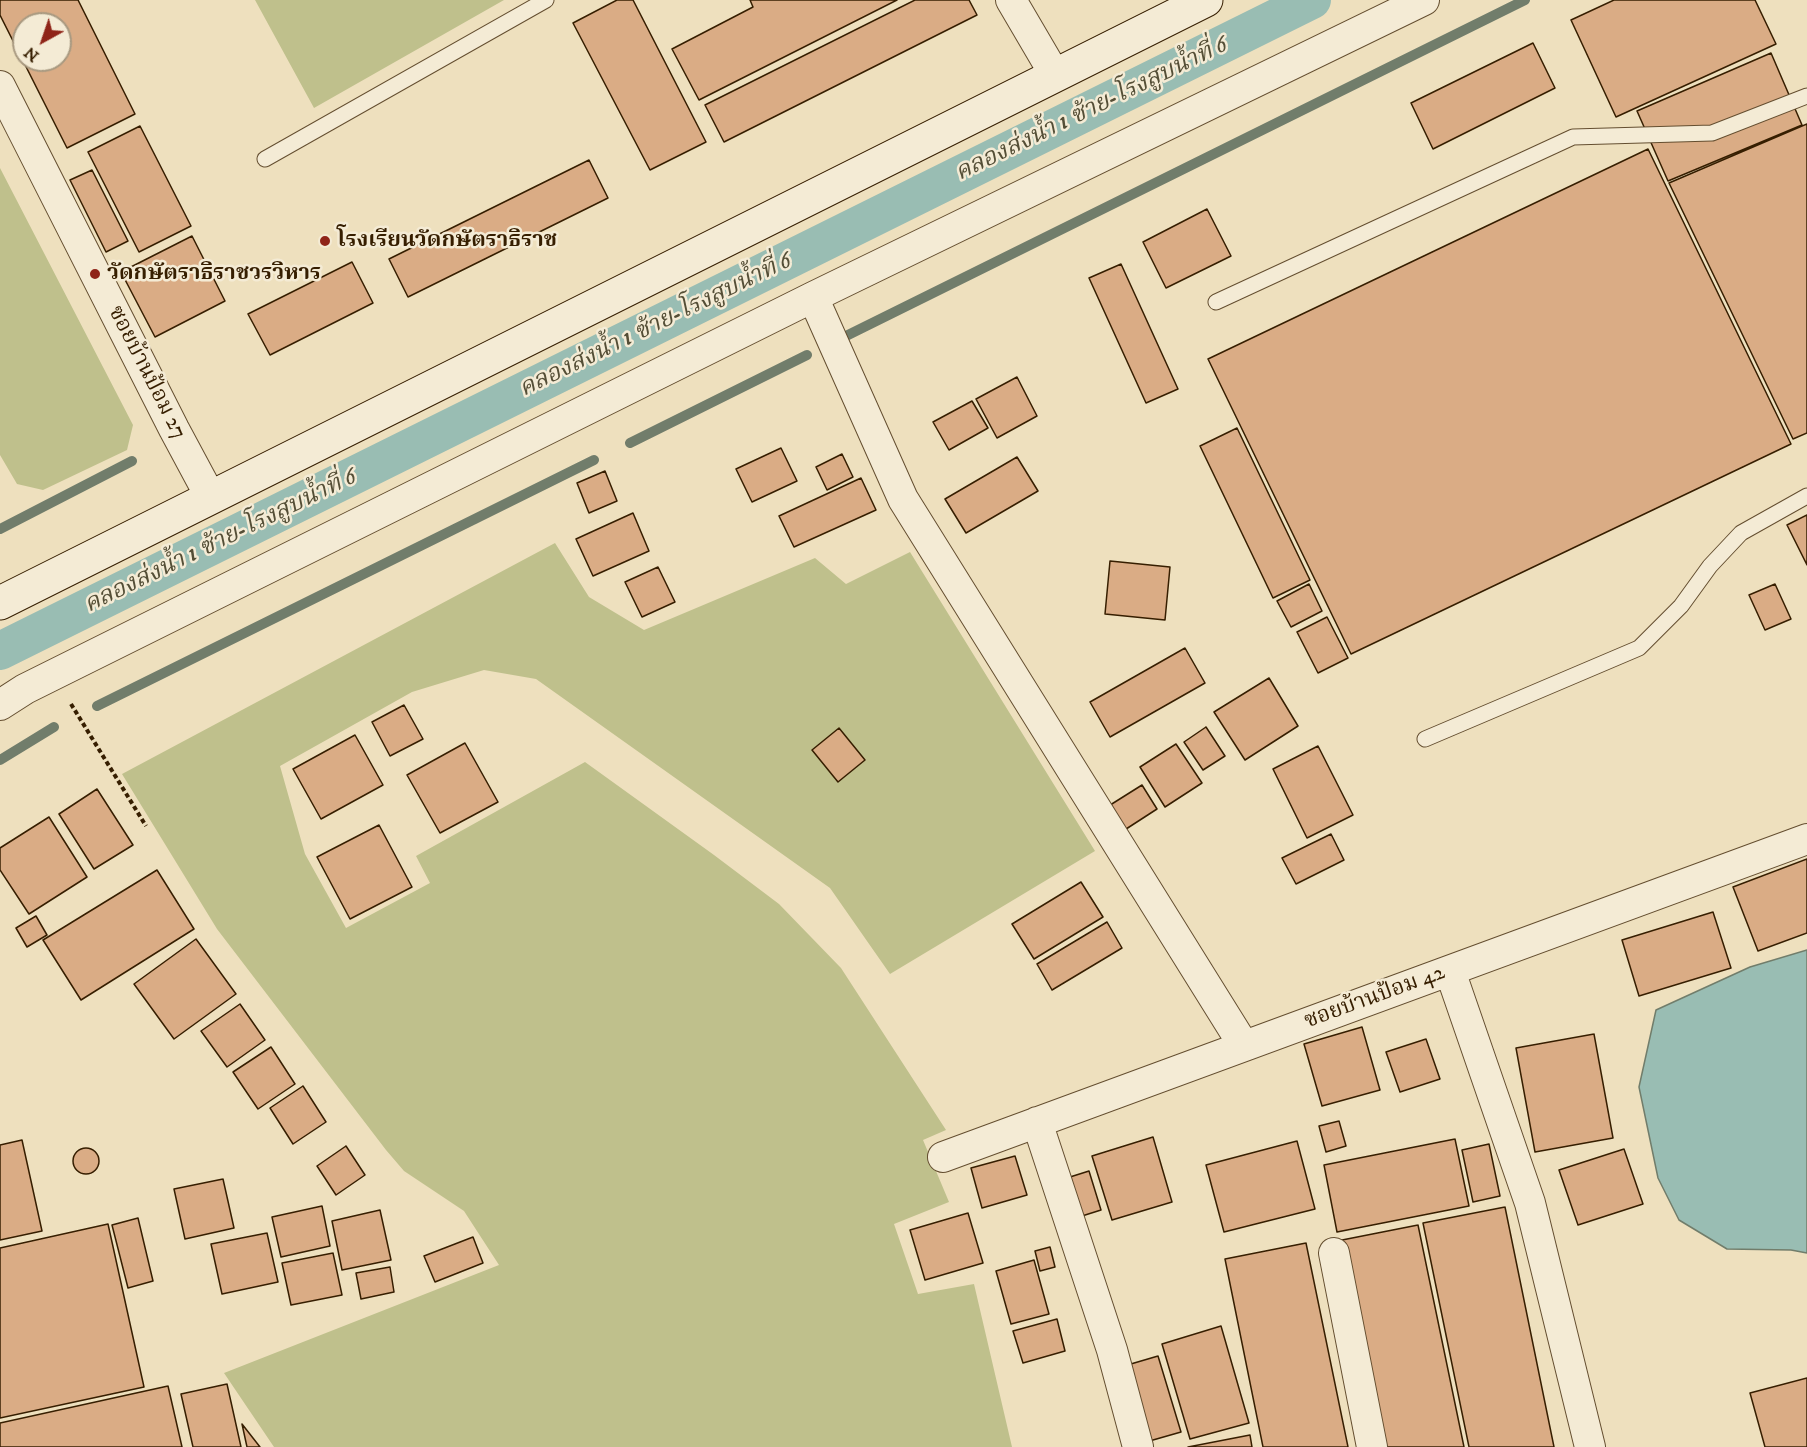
<!DOCTYPE html>
<html>
<head>
<meta charset="utf-8">
<style>
	body { margin:0 }
	#map { position:relative; width:1807px; height:1447px; overflow:hidden; background:#eee0be; font-family:"IM FELL DW Pica",serif }
	canvas { display:block }
	.north { position:absolute; left:12px; top:12px; width:60px; height:60px; box-sizing:border-box; background:#f4ebd5; border:2px solid #a89980; border-radius:50%; rotate:220deg; font-size:16px; font-weight:700; line-height:24px; text-align:center; color:#361e00 }
	.north::after { content:''; display:block; margin:auto; width:21px; height:27px; background:#8f2418; clip-path:polygon(50% 0,100% 100%,50% 72%,0 100%) }
</style>
</head>
<body>
<div id="map">
<canvas width="1807" height="1447"></canvas>
<div class="north">N</div>
</div>
<script>
const context = document.querySelector('canvas').getContext('2d');
context.lineJoin = 'round';
function paint(path, color) {
  context.fillStyle = color;
  context.fill(path, 'evenodd');
}
function toPath(rows) {
  const path = new Path2D();
  for (const r of rows) {
    if (r.length === 3) {
      path.moveTo(r[0] + r[2], r[1]);
      path.arc(r[0], r[1], r[2], 0, 2 * Math.PI);
      continue;
    }
    path.moveTo(r[0], r[1]);
    for (let i = 2; i < r.length; i += 2) path.lineTo(r[i], r[i + 1]);
  }
  return path;
}
function trace(path, color, width, dash) {
  context.strokeStyle = color;
  context.lineWidth = width;
  context.lineCap = dash ? 'butt' : 'round';
  context.setLineDash(dash || []);
  context.stroke(path);
}
function label(font, color, halo, rows, align = 'center') {
  context.font = font + ' "IM FELL DW Pica","Noto Serif Thai",serif';
  context.lineWidth = 5;
  context.setLineDash([]);
  context.textBaseline = 'middle';
  context.strokeStyle = halo;
  context.fillStyle = color;
  for (const [text, x, y, turn = 0] of rows) {
    context.save();
    context.translate(x, y);
    context.rotate((+turn || 0) * Math.PI / 180);
    context.textAlign = isNaN(turn) ? turn : align;
    if (halo) context.strokeText(text, 0, 0);
    context.fillText(text, 0, 0);
    context.restore();
  }
}
const green = toPath([
	[255,0,504,0,314,108],
	[0,168,133,425,127,450,43,490,17,484,0,455],
	[555,543,589,597,644,630,815,558,846,584,910,552,1095,851,890,974,830,888,536,679,484,670,412,692,280,766,305,854,346,928,430,883,416,856,585,762,714,855,779,904,841,968,946,1130,923,1140,949,1202,894,1224,918,1294,974,1284,1012,1447,274,1447,224,1373,499,1265,464,1211,404,1171,386,1150,217,929,122,774]
]);
const water = toPath([
	[1807,950,1807,1253,1791,1250,1727,1249,1679,1220,1658,1178,1639,1087,1656,1010,1750,967,1807,950]
]);
const stream = toPath([
	[848,335,1525,0],
	[630,443,807,355],
	[0,529,132,461],
	[97,706,594,460],
	[0,760,54,727]
]);
const canal = toPath([
	[0,651,1312,0]
]);
const building = toPath([
	[0,0,78,0,135,114,67,148,0,15,0,0],
	[24,24,60,24,60,60,24,60,24,24],
	[617,0,633,0,706,142,650,170,573,23,617,0],
	[750,0,897,0,699,100,672,49,753,7,750,0],
	[915,0,969,0,977,15,724,142,705,105,915,0],
	[1614,0,1755,0,1776,44,1616,117,1571,20,1614,0],
	[1533,43,1555,88,1433,149,1411,103,1533,43],
	[1771,53,1802,125,1668,181,1637,111,1771,53],
	[1807,124,1807,433,1793,439,1669,183,1807,124],
	[140,126,191,226,139,252,88,152,140,126],
	[1648,149,1791,444,1351,654,1208,359,1648,149],
	[589,160,608,198,408,297,389,259,589,160],
	[92,170,128,241,106,252,70,180,92,170],
	[1207,209,1231,256,1166,288,1143,242,1207,209],
	[192,236,225,301,155,337,121,272,192,236],
	[352,262,373,303,270,355,248,314,352,262],
	[1121,264,1178,389,1146,403,1089,278,1121,264],
	[1017,377,1037,416,997,438,976,399,1017,377],
	[972,401,988,428,949,450,933,422,972,401],
	[1237,428,1310,580,1273,598,1200,446,1237,428],
	[781,448,797,481,752,502,736,469,781,448],
	[842,454,853,477,827,490,816,467,842,454],
	[1017,457,1038,491,966,533,945,499,1017,457],
	[605,471,617,501,589,513,577,483,605,471],
	[861,478,876,510,794,547,779,516,861,478],
	[633,513,649,551,593,576,576,539,633,513],
	[1807,515,1807,565,1787,525,1807,515],
	[1110,561,1170,567,1165,620,1105,614,1110,561],
	[658,567,675,602,642,617,625,582,658,567],
	[1309,584,1322,611,1291,627,1277,601,1309,584],
	[1775,584,1791,619,1765,630,1749,595,1775,584],
	[1327,617,1348,658,1318,673,1297,632,1327,617],
	[1185,648,1205,683,1110,737,1090,702,1185,648],
	[1269,678,1298,726,1245,760,1214,712,1269,678],
	[404,705,423,739,390,756,372,722,404,705],
	[1206,727,1225,756,1203,770,1184,742,1206,727],
	[839,728,865,760,838,782,812,750,839,728],
	[355,735,383,785,321,819,293,769,355,735],
	[465,743,498,802,440,833,407,775,465,743],
	[1176,744,1202,783,1165,807,1140,767,1176,744],
	[1318,746,1353,815,1307,838,1273,769,1318,746],
	[1142,785,1157,809,1123,831,1107,807,1142,785],
	[97,789,133,845,94,869,59,814,97,789],
	[49,817,87,877,29,914,0,870,0,848,49,817],
	[379,825,412,887,350,919,317,857,379,825],
	[1331,834,1344,860,1296,884,1282,858,1331,834],
	[1807,859,1807,933,1758,951,1733,887,1807,859],
	[157,870,194,929,81,1000,43,940,157,870],
	[1081,882,1103,917,1034,959,1012,924,1081,882],
	[1713,912,1731,968,1639,996,1622,940,1713,912],
	[36,916,47,935,27,947,16,928,36,916],
	[1107,922,1122,948,1052,990,1037,964,1107,922],
	[196,939,236,994,174,1039,134,984,196,939],
	[240,1004,265,1040,227,1067,201,1031,240,1004],
	[1362,1027,1380,1090,1322,1106,1304,1044,1362,1027],
	[1594,1034,1613,1138,1535,1152,1516,1048,1594,1034],
	[1426,1039,1440,1079,1400,1092,1386,1052,1426,1039],
	[271,1047,295,1084,258,1109,233,1072,271,1047],
	[303,1086,326,1122,293,1144,270,1108,303,1086],
	[1339,1121,1346,1146,1326,1152,1319,1126,1339,1121],
	[1153,1137,1172,1202,1112,1220,1092,1156,1153,1137],
	[1455,1139,1469,1206,1337,1232,1324,1165,1455,1139],
	[22,1140,42,1231,0,1240,0,1145,22,1140],
	[1297,1141,1315,1209,1224,1232,1206,1165,1297,1141],
	[1489,1144,1500,1196,1473,1202,1462,1150,1489,1144],
	[346,1146,365,1175,336,1195,317,1166,346,1146],
	[86,1161,13],
	[1624,1149,1643,1204,1578,1225,1559,1170,1624,1149],
	[1015,1156,1027,1195,982,1208,971,1168,1015,1156],
	[1089,1171,1101,1210,1082,1216,1070,1177,1089,1171],
	[223,1179,234,1228,185,1239,174,1189,223,1179],
	[322,1206,330,1246,281,1257,272,1217,322,1206],
	[1505,1207,1554,1447,1469,1447,1423,1223,1505,1207],
	[380,1210,391,1260,342,1270,332,1221,380,1210],
	[968,1213,983,1263,925,1280,910,1230,968,1213],
	[138,1218,153,1281,128,1288,112,1225,138,1218],
	[108,1224,144,1387,0,1418,0,1248,108,1224],
	[1418,1225,1464,1447,1379,1447,1337,1241,1418,1225],
	[267,1233,278,1282,222,1294,211,1244,267,1233],
	[473,1237,483,1263,435,1282,424,1256,473,1237],
	[1306,1243,1348,1447,1263,1447,1225,1259,1306,1243],
	[1050,1247,1055,1267,1040,1271,1035,1251,1050,1247],
	[333,1253,342,1295,291,1305,282,1263,333,1253],
	[1034,1260,1049,1314,1011,1324,996,1271,1034,1260],
	[390,1267,394,1292,361,1299,356,1273,390,1267],
	[1057,1319,1065,1351,1023,1363,1013,1331,1057,1319],
	[1221,1326,1249,1423,1190,1439,1162,1344,1221,1326],
	[1158,1356,1181,1432,1146,1442,1124,1366,1158,1356],
	[1807,1378,1807,1447,1765,1447,1750,1393,1807,1378],
	[227,1384,241,1447,193,1447,181,1394,227,1384],
	[168,1386,182,1447,0,1447,0,1423,168,1386],
	[242,1424,260,1447,247,1447,242,1424],
	[1250,1435,1252,1447,1188,1447,1250,1435]
]);
const path = toPath([
	[71,704,146,826]
]);
const service = toPath([
	[265,159,546,0],
	[1216,302,1573,137,1712,133,1807,96],
	[1425,739,1639,648,1681,606,1710,566,1741,533,1807,496]
]);
const minor = toPath([
	[1011,0,1055,75],
	[0,86,174,429,211,498],
	[813,297,903,499,1244,1046],
	[0,705,25,689,813,297,1424,0],
	[1450,971,1530,1203,1590,1447],
	[1037,1122,1112,1350,1138,1447],
	[943,1157,1807,839],
	[1334,1253,1372,1447]
]);
const secondary = toPath([
	[0,603,1206,0]
]);
const markers = [
	[325,241,6,"#8f2418"],
	[95,274,6,"#8f2418"]
];
const poiNames = [
	["โรงเรียนวัดกษัตราธิราช",337,241],
	["วัดกษัตราธิราชวรวิหาร",107,274]
];
const streetNames = [
	["ซอยบ้านป้อม 27",146,373,63],
	["ซอยบ้านป้อม 42",1375,998,-20]
];
const waterNames = [
	["คลองส่งน้ำ 1 ซ้าย-โรงสูบน้ำที่ 6",1092,110,-26],
	["คลองส่งน้ำ 1 ซ้าย-โรงสูบน้ำที่ 6",656,326,-26],
	["คลองส่งน้ำ 1 ซ้าย-โรงสูบน้ำที่ 6",221,542,-26]
];
paint(green, '#bfc08c');
paint(water, '#99bdb3');
trace(water, '#717d6b', 1.5);
trace(stream, '#717d6b', 10);
trace(canal, '#99bdb3', 38);
paint(building, '#daac85');
trace(building, '#361e00', 1.5);
trace(service, '#644e30', 17);
trace(minor, '#644e30', 32);
trace(secondary, '#361e00', 35);
trace(path, '#361e00', 4, [4.5, 3]);
trace(service, '#f4ebd5', 15);
trace(minor, '#f4ebd5', 30);
trace(secondary, '#f4ebd5', 33);
for (const [x, y, r, color] of markers) {
  const dot = new Path2D();
  dot.arc(x, y, r, 0, 2 * Math.PI);
  context.fillStyle = color;
  context.fill(dot);
  trace(dot, '#f4ebd5', 2);
}
label('bold 22px', '#361e00', '#f4ebd5', poiNames, 'left');
label('22px', '#361e00', '#f4ebd5', streetNames);
label('italic 24px', '#544e36', '#f4ebd5', waterNames);
</script>
</body>
</html>
